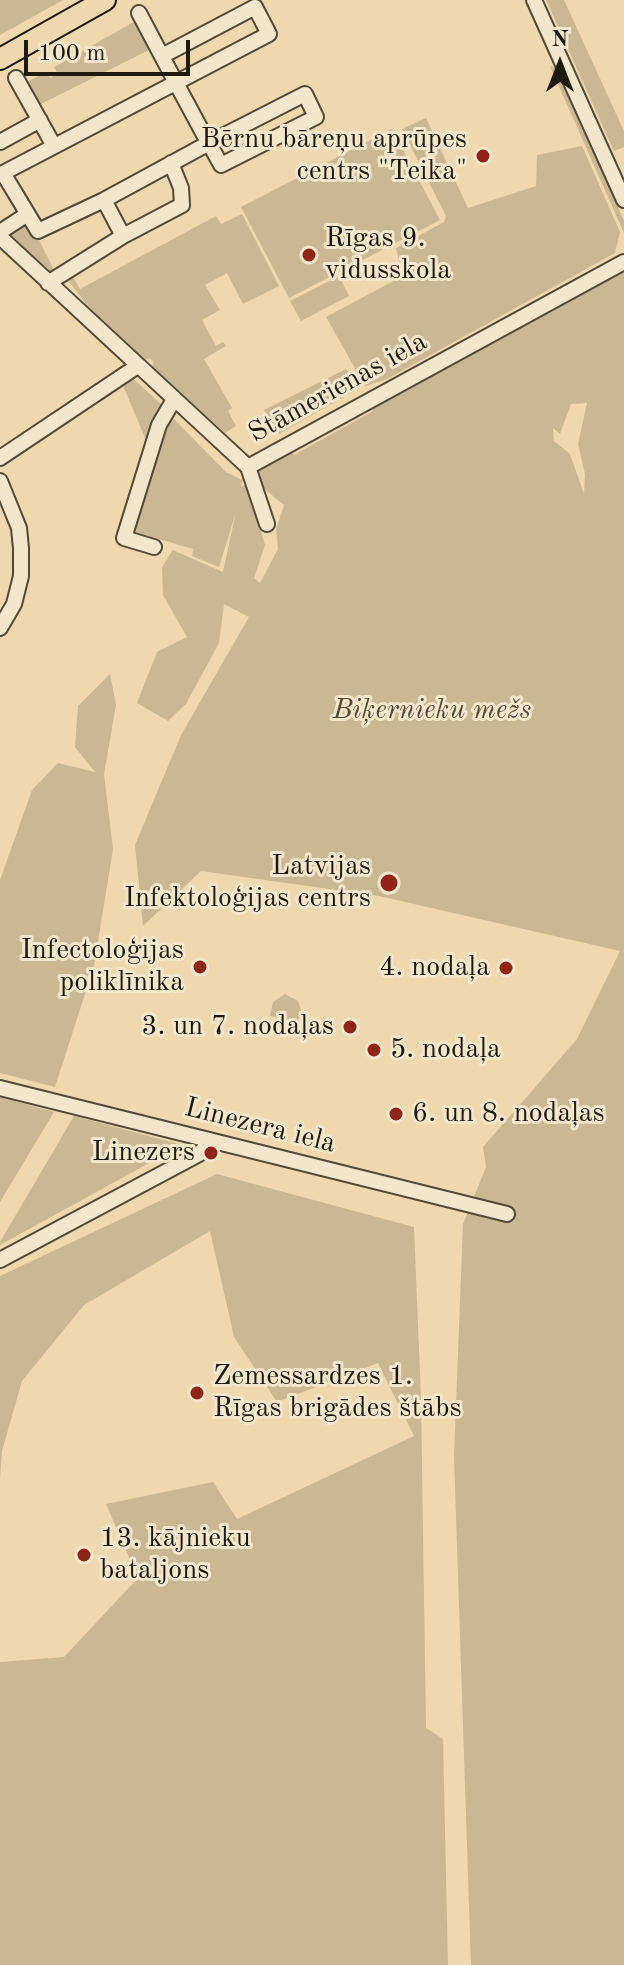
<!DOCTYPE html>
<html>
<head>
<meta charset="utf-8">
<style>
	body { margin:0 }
	#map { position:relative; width:624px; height:1965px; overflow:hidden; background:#edd8af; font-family:"Old Standard TT",serif }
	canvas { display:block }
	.north { position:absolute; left:520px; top:24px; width:80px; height:80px; -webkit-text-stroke:6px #f3e6cb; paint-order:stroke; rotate:0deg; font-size:22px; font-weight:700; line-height:32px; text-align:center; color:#20190f }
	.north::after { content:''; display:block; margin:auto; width:28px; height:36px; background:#20190f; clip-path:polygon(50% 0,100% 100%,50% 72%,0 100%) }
	.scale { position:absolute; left:24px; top:40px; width:166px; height:36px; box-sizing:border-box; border:4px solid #20190f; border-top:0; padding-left:10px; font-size:24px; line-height:28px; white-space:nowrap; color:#20190f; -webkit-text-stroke:6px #f3e6cb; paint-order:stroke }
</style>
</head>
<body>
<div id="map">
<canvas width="624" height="1965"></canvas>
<div class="north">N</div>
<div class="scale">100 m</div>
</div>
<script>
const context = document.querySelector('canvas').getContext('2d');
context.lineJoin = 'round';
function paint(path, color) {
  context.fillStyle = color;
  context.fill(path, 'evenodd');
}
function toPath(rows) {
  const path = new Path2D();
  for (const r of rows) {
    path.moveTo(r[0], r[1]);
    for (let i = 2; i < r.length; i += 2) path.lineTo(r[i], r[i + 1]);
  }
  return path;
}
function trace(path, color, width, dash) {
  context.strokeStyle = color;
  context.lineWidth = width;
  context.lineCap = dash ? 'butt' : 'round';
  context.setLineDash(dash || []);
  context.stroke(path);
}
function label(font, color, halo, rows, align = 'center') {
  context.font = font + ' "Old Standard TT",serif';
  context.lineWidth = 6;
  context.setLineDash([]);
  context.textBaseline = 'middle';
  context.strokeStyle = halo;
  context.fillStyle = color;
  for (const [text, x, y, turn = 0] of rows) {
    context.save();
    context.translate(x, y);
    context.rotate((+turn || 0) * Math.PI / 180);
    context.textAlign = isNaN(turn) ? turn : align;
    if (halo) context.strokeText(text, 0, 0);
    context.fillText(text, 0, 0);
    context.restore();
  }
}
const green = toPath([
	[0,0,63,0,0,35],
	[546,0,564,0,624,131,624,147,614,151],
	[139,19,153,48,37,106,25,83,46,72,50,78,58,74,54,67],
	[550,66,555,68,624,221,624,233],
	[426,118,468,208,536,186,537,155,582,146,620,232,615,253,387,379,365,386,326,317,403,276,396,248,444,222,446,216,402,129],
	[392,129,440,220,289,298,241,207],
	[242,214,279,286,243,304,227,273,205,285,220,310,202,320,216,346,223,342,226,346,204,359,232,408,228,411,236,426,225,433,152,367,154,362,149,358,144,361,94,314,64,275,70,272,80,289,216,216,221,224],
	[24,220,38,238,55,272,48,274,8,239,9,233],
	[624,270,624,1965,471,1965,454,1456,463,1224,486,1167,483,1147,577,1039,620,951,379,896,201,871,143,926,135,845,181,735,249,617,224,604,219,643,186,704,168,721,137,703,157,652,187,637,163,595,162,567,173,550,223,572,236,512,219,567,192,556,193,549,132,531,169,414,226,472,242,480,241,487,247,483,265,545,254,578,260,583,278,549,276,529,284,505,261,486,258,473,262,465,289,449,294,455,373,411,370,405],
	[587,403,578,444,585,474,584,494,570,454,554,441,553,428,560,434,571,404],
	[339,276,349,296,301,321,290,301],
	[346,369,359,388,279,434,264,410],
	[129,375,162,405,148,445,122,383],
	[110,674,116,705,104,774,113,849,94,966,55,1087,0,1073,0,880,32,790,58,763,95,772,75,747,78,706],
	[285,994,298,1001,301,1011,298,1022,270,1016,273,1002],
	[0,1097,54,1112,0,1202],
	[74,1116,182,1145,0,1245,0,1242],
	[217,1174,414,1227,421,1399,426,1728,443,1739,448,1965,0,1965,0,1662,64,1657,138,1578,106,1504,213,1482,237,1519,414,1436,378,1363,277,1402,234,1337,210,1231,84,1305,22,1381,2,1451,0,1478,0,1276]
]);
const minor = toPath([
	[534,0,624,200],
	[16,78,54,146],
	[0,142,40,120],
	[104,200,209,143,305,94,316,117,221,165,209,143,203,133,175,81,139,13],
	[0,232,26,215],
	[123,236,182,205,181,188,171,163],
	[0,237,248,467],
	[48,283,123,236,104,200,38,231,3,173,269,34,255,7,162,56],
	[0,458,136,367],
	[248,467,624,262],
	[248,467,267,524],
	[0,481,19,528,21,548,21,576,14,604,0,628],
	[154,547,124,538,159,425,173,401],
	[0,1088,507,1214],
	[0,1260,199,1154,211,1141]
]);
const highway = toPath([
	[0,59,105,0]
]);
const markers = [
	[483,156,8,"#8f2418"],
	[309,255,8,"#8f2418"],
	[389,883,10,"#8f2418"],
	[200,967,8,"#8f2418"],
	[506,968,8,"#8f2418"],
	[350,1027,8,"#8f2418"],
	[374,1050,8,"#8f2418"],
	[396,1114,8,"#8f2418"],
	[211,1153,8,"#8f2418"],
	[197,1393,8,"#8f2418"],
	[84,1555,8,"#8f2418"]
];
const poiNames = [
	["Bērnu bāreņu aprūpes",467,140],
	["centrs \"Teika\"",467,172],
	["Rīgas 9.",325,239,"left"],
	["vidusskola",325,271,"left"],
	["Latvijas",371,867],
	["Infektoloģijas centrs",371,899],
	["Infectoloģijas",184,951],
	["poliklīnika",184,983],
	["4. nodaļa",490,968],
	["3. un 7. nodaļas",334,1027],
	["5. nodaļa",390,1050,"left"],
	["6. un 8. nodaļas",412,1114,"left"],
	["Linezers",195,1153],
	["Zemessardzes 1.",213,1377,"left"],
	["Rīgas brigādes štābs",213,1409,"left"],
	["13. kājnieku",100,1539,"left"],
	["bataljons",100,1571,"left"]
];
const streetNames = [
	["Stāmerienas iela",338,388,-29],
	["Linezera iela",260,1126,14]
];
const parkNames = [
	["Biķernieku mežs",432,711]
];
paint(green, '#cab894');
trace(minor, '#534937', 18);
trace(highway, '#20190f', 24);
trace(minor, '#f3e6cb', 14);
trace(highway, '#edd8af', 20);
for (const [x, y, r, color] of markers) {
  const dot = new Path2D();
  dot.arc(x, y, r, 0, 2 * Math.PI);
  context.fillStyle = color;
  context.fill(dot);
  trace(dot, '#f3e6cb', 3);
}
label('28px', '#20190f', '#f3e6cb', poiNames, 'right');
label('28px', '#20190f', '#f3e6cb', streetNames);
label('italic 28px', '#534937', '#f3e6cb', parkNames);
</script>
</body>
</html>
